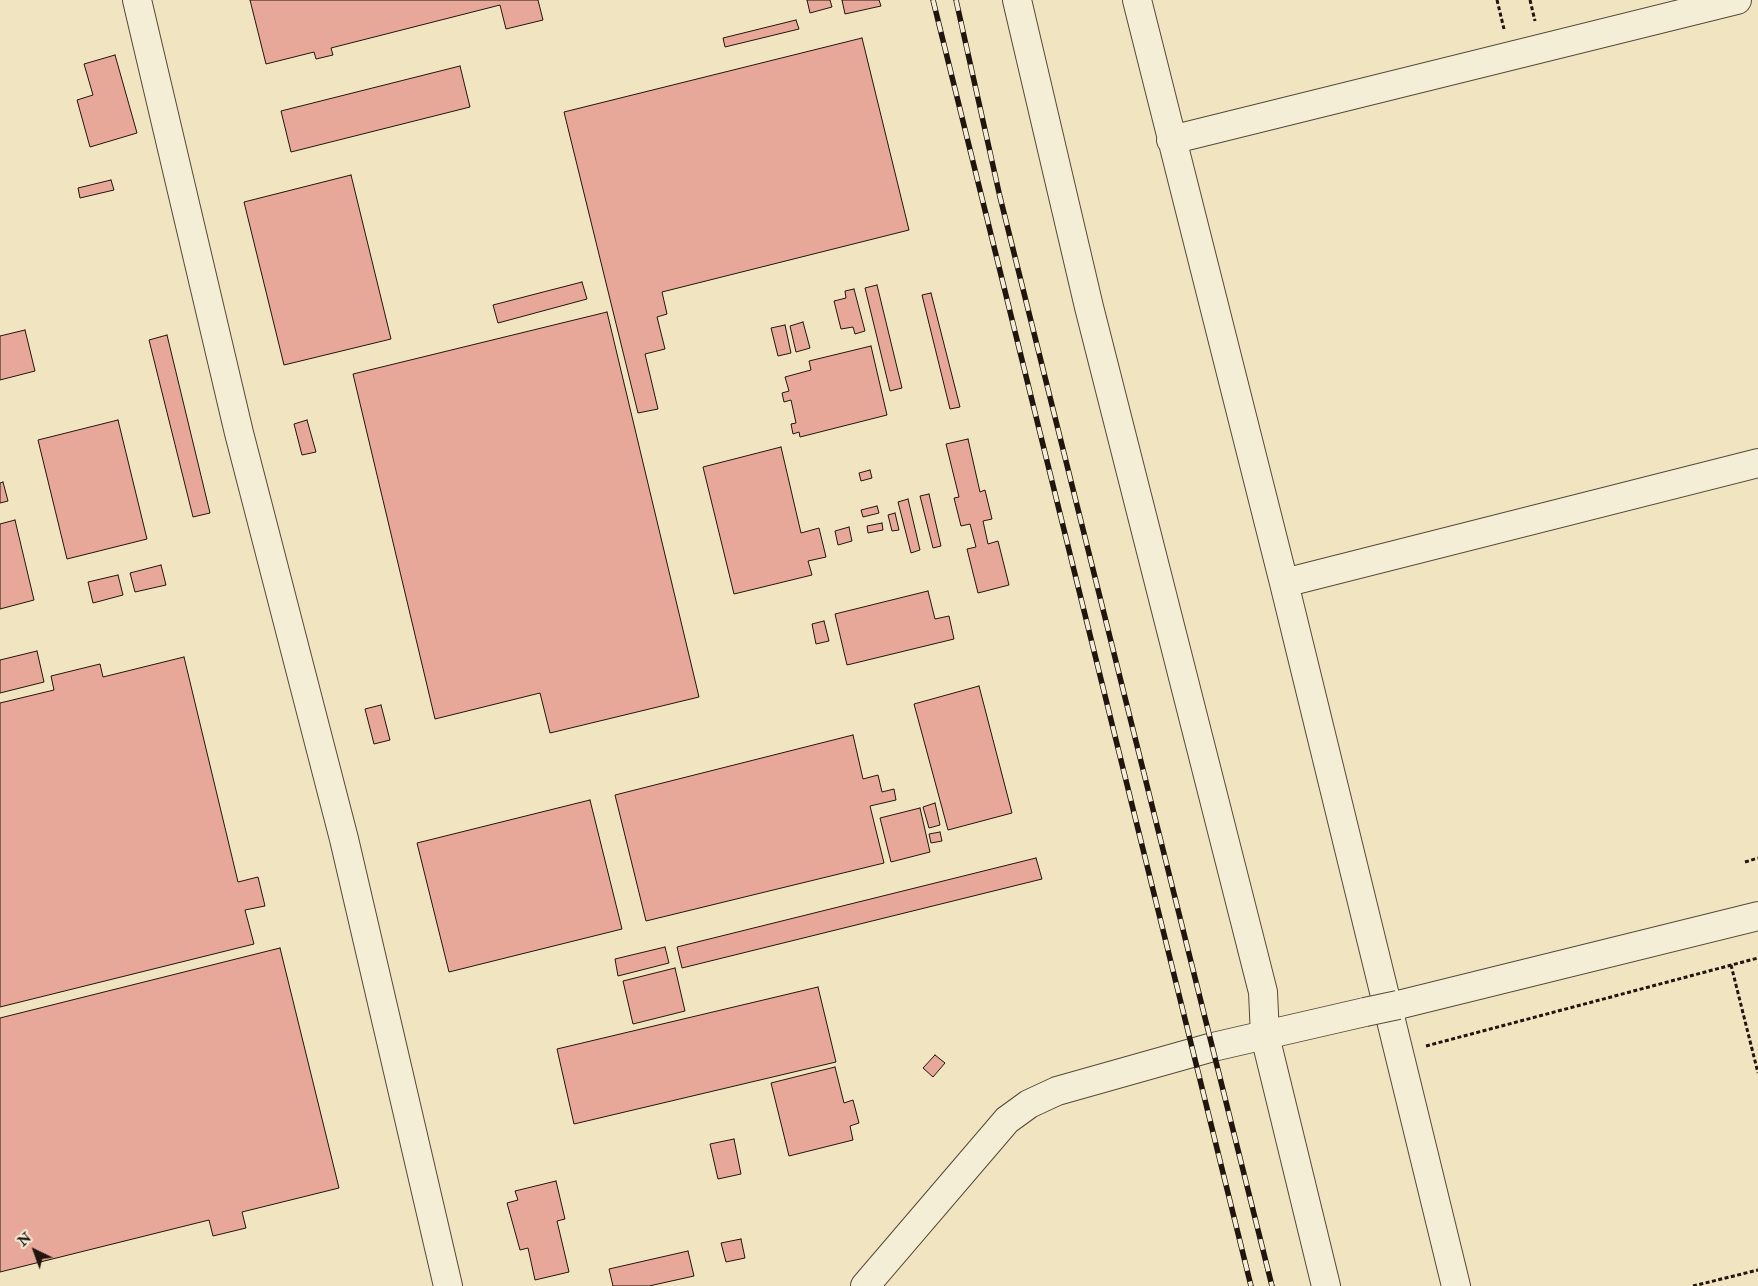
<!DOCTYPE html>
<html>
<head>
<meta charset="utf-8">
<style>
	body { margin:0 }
	#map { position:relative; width:1758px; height:1286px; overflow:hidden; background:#f0e5c0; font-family:"IM FELL Double Pica",serif }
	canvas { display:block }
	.north { position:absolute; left:10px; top:1226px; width:50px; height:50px; -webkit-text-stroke:4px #f5eed6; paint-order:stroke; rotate:318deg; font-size:14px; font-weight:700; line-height:20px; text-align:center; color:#22140e }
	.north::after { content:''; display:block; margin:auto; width:18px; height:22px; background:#22140e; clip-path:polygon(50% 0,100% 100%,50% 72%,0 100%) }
</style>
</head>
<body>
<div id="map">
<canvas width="1758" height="1286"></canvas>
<div class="north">N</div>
</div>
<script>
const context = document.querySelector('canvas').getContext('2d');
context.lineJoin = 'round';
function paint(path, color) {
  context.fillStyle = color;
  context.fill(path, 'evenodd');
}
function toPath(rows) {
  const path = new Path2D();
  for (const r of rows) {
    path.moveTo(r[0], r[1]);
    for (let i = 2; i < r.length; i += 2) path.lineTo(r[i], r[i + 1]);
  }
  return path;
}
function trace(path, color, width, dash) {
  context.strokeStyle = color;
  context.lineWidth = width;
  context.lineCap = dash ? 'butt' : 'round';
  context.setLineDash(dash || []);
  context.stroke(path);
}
const building = toPath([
	[250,0,538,0,543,20,506,29,500,5,331,48,333,55,316,59,314,52,266,64,250,0],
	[807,0,830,0,832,7,810,13,807,0],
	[842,0,879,0,881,6,845,14,842,0],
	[796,20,799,29,725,47,723,38,796,20],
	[862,38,909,230,662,292,667,314,657,317,665,349,645,354,658,409,638,413,564,112,862,38],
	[115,55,137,133,90,147,77,100,93,95,84,64,115,55],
	[460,66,470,107,291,152,281,111,460,66],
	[351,175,391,339,284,365,244,202,351,175],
	[111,180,114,190,80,198,78,188,111,180],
	[582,282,587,299,498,323,493,305,582,282],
	[877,285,902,388,890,391,865,288,877,285],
	[854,289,865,331,855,334,853,327,841,329,834,301,846,298,845,291,854,289],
	[931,293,960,407,950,409,922,295,931,293],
	[607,312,699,697,550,733,540,693,435,719,353,374,607,312],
	[803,322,810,348,796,352,790,326,803,322],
	[785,325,791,353,778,356,771,328,785,325],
	[25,330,35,371,0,380,0,336,25,330],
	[167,335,210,513,193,517,149,340,167,335],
	[871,346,887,415,800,437,799,432,793,434,791,424,796,423,791,400,784,402,782,393,789,391,785,377,811,370,809,361,871,346],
	[118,420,147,539,67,559,38,440,118,420],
	[307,420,316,452,302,455,294,424,307,420],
	[968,439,980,492,985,490,992,519,983,521,988,544,998,541,1009,585,978,593,967,549,976,547,970,524,961,526,954,498,959,497,946,444,968,439],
	[781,447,801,533,819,528,826,557,808,561,812,575,734,594,703,467,781,447],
	[870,470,872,478,861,481,859,473,870,470],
	[3,482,8,501,0,503,0,483,3,482],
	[929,494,941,546,933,548,920,496,929,494],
	[908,499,920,550,911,553,898,502,908,499],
	[877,506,879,513,863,517,861,510,877,506],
	[895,513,899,530,892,531,888,515,895,513],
	[15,520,34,600,0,609,0,524,15,520],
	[882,523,883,530,868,533,867,526,882,523],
	[849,527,852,541,838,545,835,531,849,527],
	[161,565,166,585,135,592,130,573,161,565],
	[118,575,123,595,93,603,88,582,118,575],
	[928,591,935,619,949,616,954,639,847,665,835,614,928,591],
	[824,621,829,641,816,644,812,624,824,621],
	[37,651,44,682,0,693,0,660,37,651],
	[184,657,238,882,258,877,265,906,245,910,254,944,0,1007,0,703,54,690,51,676,100,664,103,677,184,657],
	[979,686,1012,813,948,830,914,704,979,686],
	[381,705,390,740,374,744,365,709,381,705],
	[853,735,863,779,878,775,882,792,894,789,896,800,870,806,884,863,646,921,615,795,853,735],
	[590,800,622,929,449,972,417,843,590,800],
	[935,803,940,825,929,828,923,807,935,803],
	[920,808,930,852,891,862,880,818,920,808],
	[940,832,942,841,931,843,929,834,940,832],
	[1036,858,1042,879,682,968,677,947,1036,858],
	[665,947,669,963,618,976,615,959,665,947],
	[280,948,339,1188,242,1212,246,1228,213,1236,209,1220,0,1272,0,1018,280,948],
	[675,968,685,1011,633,1024,623,981,675,968],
	[818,987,836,1062,574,1124,557,1049,818,987],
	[935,1055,945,1063,933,1077,923,1068,935,1055],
	[835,1067,844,1103,853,1100,859,1123,850,1126,853,1140,789,1156,771,1083,835,1067],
	[734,1139,741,1174,718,1179,710,1144,734,1139],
	[556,1181,565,1219,557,1221,569,1272,535,1280,528,1248,520,1250,507,1203,518,1200,515,1191,556,1181],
	[741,1239,745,1258,726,1262,721,1243,741,1239],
	[688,1251,694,1276,649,1286,613,1286,609,1269,688,1251]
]);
const path = toPath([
	[1497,0,1504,29],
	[1530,0,1535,21],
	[1745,862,1758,858],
	[1731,965,1758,1073],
	[1426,1046,1758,958],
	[1693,1286,1758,1270]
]);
const minor = toPath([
	[137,0,239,433,344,839,448,1286],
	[1017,0,1089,307,1263,992,1265,1036,1326,1286],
	[1137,0,1284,583,1456,1286],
	[1171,140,1737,0],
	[1284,583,1758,463],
	[1398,1005,1758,916],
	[865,1286,1007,1120,1029,1104,1057,1091,1213,1047,1365,1012]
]);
const rail = toPath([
	[933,0,1251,1286],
	[956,0,1000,197,1272,1286]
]);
const minorBridge = toPath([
	[1365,1012,1398,1005]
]);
paint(building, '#e8a899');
trace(building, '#22140e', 1);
trace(minor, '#56483a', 30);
trace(path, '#22140e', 3, [4, 2.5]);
trace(minor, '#f5eed6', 28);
trace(rail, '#22140e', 5.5);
trace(rail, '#f5eed6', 4, [11]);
trace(minorBridge, '#56483a', 30, []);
trace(minorBridge, '#f5eed6', 28);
</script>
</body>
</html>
